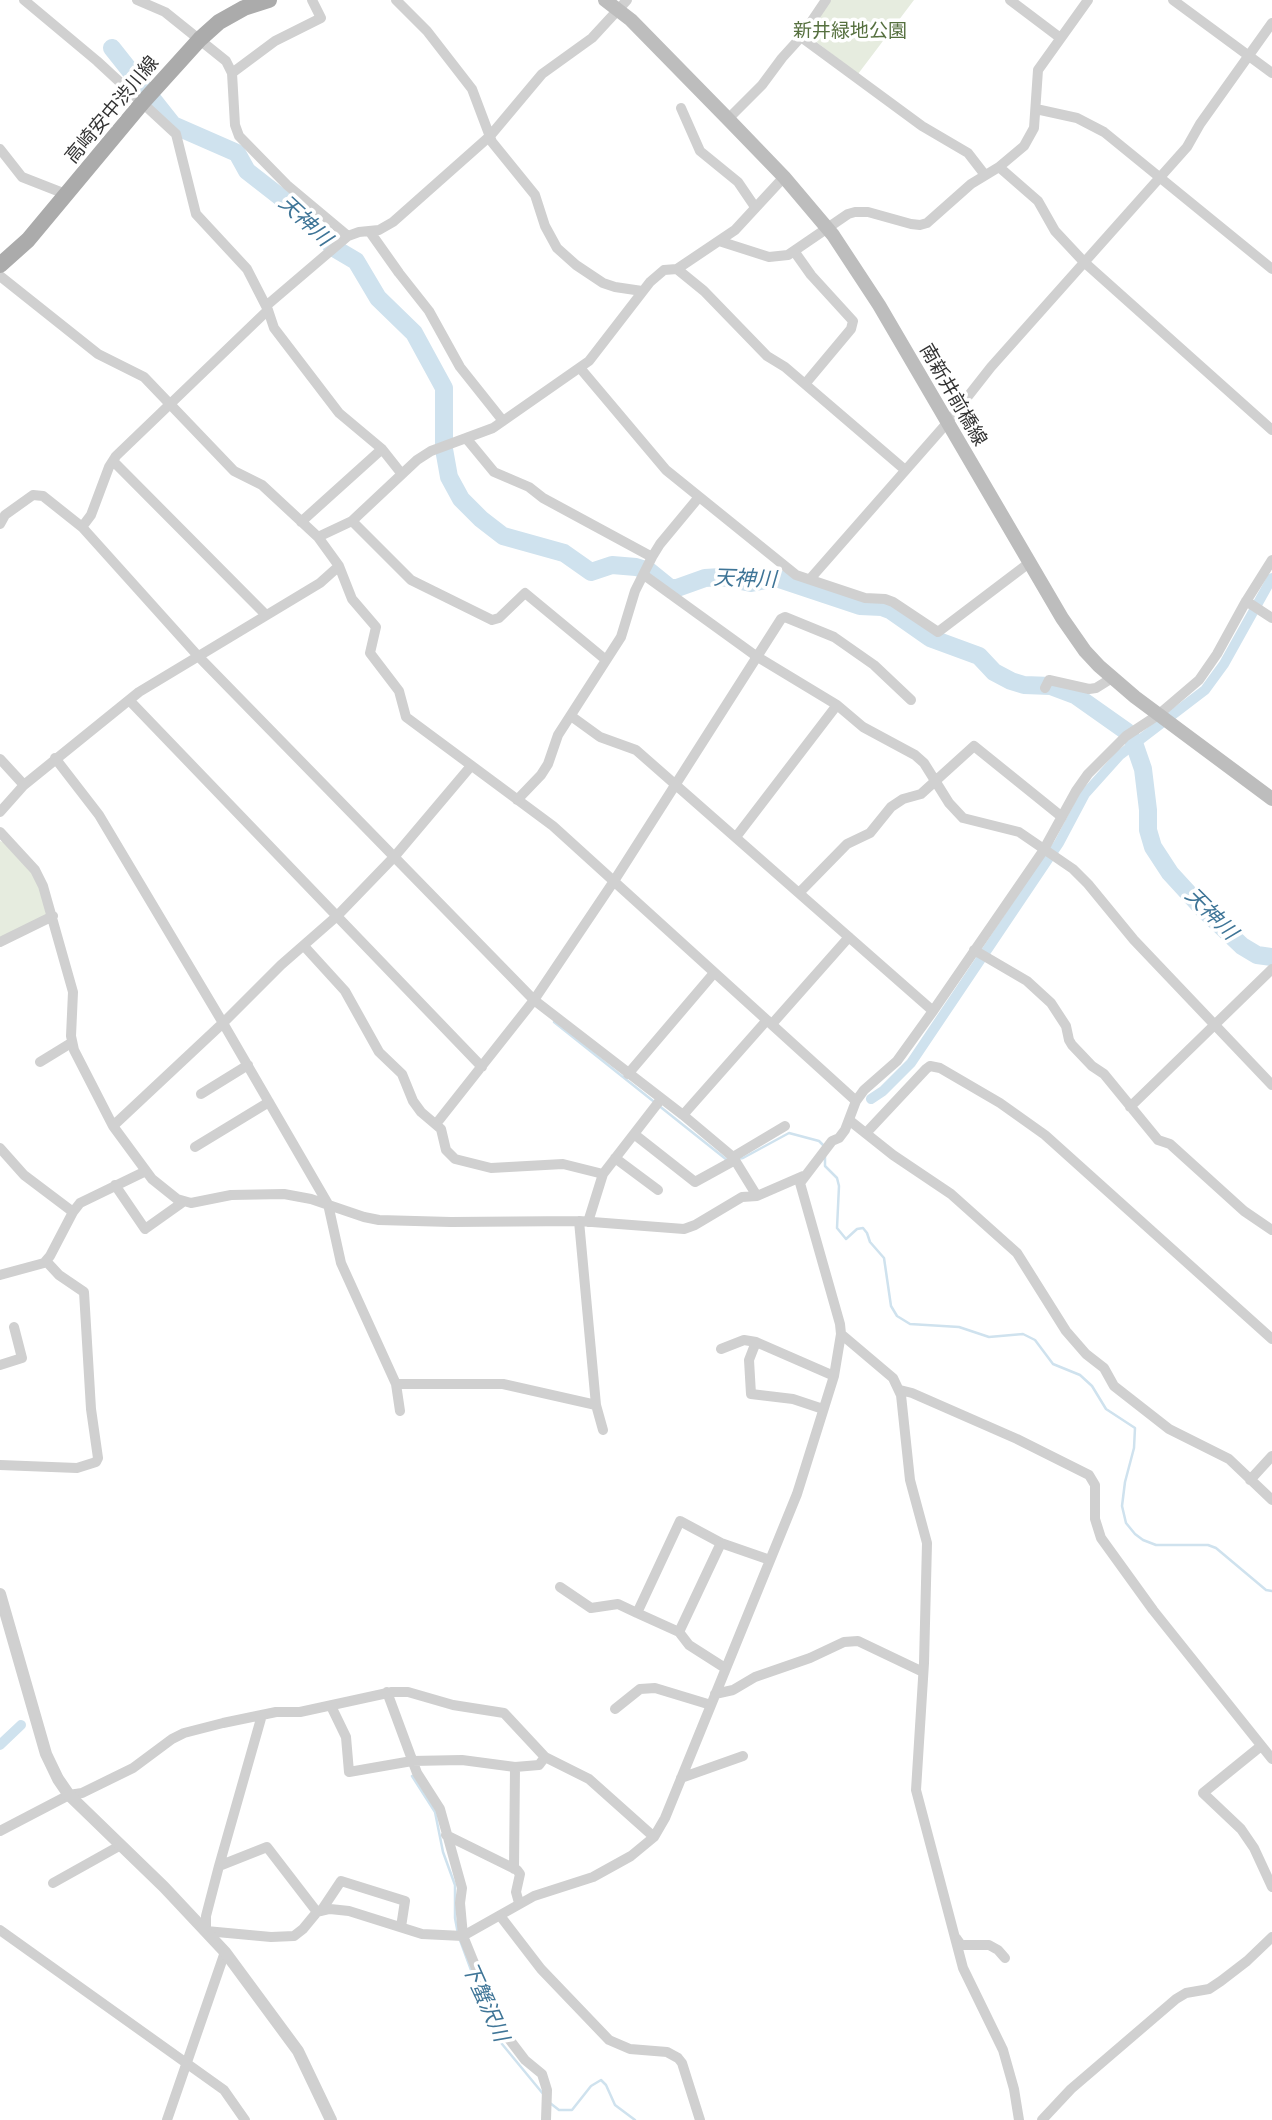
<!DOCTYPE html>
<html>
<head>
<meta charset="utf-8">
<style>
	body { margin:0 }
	canvas { display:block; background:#fff }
</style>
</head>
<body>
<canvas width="1272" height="2120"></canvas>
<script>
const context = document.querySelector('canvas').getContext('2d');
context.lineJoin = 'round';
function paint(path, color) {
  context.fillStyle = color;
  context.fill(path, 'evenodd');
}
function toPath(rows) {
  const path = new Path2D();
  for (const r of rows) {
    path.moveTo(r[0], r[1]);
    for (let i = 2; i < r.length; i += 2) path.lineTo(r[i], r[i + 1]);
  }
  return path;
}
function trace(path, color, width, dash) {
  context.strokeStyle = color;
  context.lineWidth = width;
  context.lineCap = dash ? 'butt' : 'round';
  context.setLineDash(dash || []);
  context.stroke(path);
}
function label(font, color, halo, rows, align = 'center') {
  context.font = font + ' Inter,"Noto Sans JP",sans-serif';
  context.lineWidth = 7;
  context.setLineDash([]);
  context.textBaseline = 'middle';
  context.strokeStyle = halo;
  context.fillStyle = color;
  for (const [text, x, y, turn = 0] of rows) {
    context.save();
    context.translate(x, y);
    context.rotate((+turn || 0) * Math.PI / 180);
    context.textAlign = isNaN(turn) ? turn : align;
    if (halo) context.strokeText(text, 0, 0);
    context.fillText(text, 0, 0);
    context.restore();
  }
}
const green = toPath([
	[830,0,914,0,858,74,806,34],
	[0,841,5,843,37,879,47,915,0,938]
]);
const stream = toPath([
	[554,1022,727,1160],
	[825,1156,825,1166,837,1178,839,1186,837,1228,846,1239,857,1229,863,1228,867,1233,870,1242,884,1258,891,1306,897,1316,910,1324,959,1327,989,1337,1023,1334,1035,1340,1053,1364,1080,1375,1092,1386,1106,1409,1135,1428,1134,1448,1125,1482,1122,1506,1126,1523,1135,1534,1143,1540,1156,1545,1208,1545,1216,1548,1266,1590,1272,1591],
	[737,1159,743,1158,789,1133,819,1141,825,1147],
	[412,1776,435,1812,443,1852,455,1885,455,1918,458,1934],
	[460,1940,489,2019,496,2028,502,2044,544,2095],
	[550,2103,559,2110,572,2110,591,2086,601,2080,606,2085,615,2105,635,2120]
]);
const canal = toPath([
	[871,1099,883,1091,911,1063,1059,843,1085,794,1120,755,1205,690,1224,664,1272,578],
	[0,1745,21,1725]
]);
const river = toPath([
	[112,48,173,125,237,153,247,171,297,210,334,248,356,261,378,298,414,333,444,388,444,449,449,477,461,499,481,519,503,536,564,553,591,572,612,565,636,567,649,571,670,588,677,588,705,578,721,577,751,583,776,578,860,606,882,607,890,610,930,638,979,656,994,672,1011,681,1024,685,1051,686,1075,695,1126,731,1133,740,1143,769,1148,810,1148,830,1153,847,1170,873,1203,909,1242,946,1257,955,1272,957]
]);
const minor = toPath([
	[24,0,97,61,176,134,196,214,247,269,268,310,274,328,339,413,382,449,401,473],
	[137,0,165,12,226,61,232,73,235,125,239,136,287,185,348,236],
	[396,0,427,31,472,89,492,142,535,195,545,226,557,248,576,265,603,283,615,287,642,291],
	[1010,0,1059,37],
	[1173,0,1272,73],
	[801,37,922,126,968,153,985,175],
	[232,73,275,41,321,18,312,0],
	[681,108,700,151,738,182,755,207],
	[1036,109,1077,118,1104,132,1272,269],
	[728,119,762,85,782,58,801,37,826,0],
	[0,149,22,177,68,195],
	[999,167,1038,201,1055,231,1084,262,1272,430],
	[370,232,399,273,429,311,460,367,503,421],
	[719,241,769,257,788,255,848,214,855,212,868,212,911,224,920,225,927,223,971,184,999,167,1024,146,1034,128,1038,70,1088,0],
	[794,251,811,275,853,321,851,329,805,384],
	[677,269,704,291,767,356,785,367,904,469],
	[0,276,98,354,144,377,234,471,262,485,318,537,339,566,352,599,376,627,370,653,399,691,406,717,553,826,856,1101],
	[266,306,348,236,359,232,379,230,393,222,490,136,542,74,592,38,627,0],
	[580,368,666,470,796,575,865,598,885,599,893,602,938,632,1029,563],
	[466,438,494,472,529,487,543,498,652,557],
	[113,461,266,615],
	[352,521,411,580,492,620,499,618,525,593,606,660],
	[301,522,382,449],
	[0,524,5,515,33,495,43,496,82,527,198,656,534,1000,683,1115,733,1157,757,1196],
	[82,527,91,515,109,467,116,456,268,310],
	[318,537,352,521,417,460,431,451,493,428,589,361,650,282,664,270,677,269,735,230,784,177],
	[644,575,756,656,837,705,736,837],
	[810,579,947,423,991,367,1187,147,1200,124,1272,23],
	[1246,601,1272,618],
	[1045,688,1049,680,1089,689,1096,688,1112,678],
	[129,700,482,1067],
	[837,705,863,727,915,755,924,763,949,803,963,818,1019,832,1073,869,1088,884,1134,940,1272,1085],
	[571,716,600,737,636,750,933,1011],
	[55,758,99,815,223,1023,328,1204,341,1263,396,1384,400,1411],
	[0,759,24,785],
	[517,800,541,775,548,764,558,735,621,637,635,591,652,557,660,544,699,497],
	[0,812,24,785,139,692,320,583,339,566],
	[0,832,35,870,43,886,73,992,71,1036,74,1050,113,1126,152,1179,177,1199,191,1203,231,1195,284,1194,311,1199,364,1217,379,1220,451,1222,579,1221,684,1229,695,1225,742,1197,757,1196,803,1176],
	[799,893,847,844,870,833,891,807,903,799,921,794,974,746,1062,817],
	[0,942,53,916],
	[304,946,345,991,379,1052,402,1074,413,1101,421,1112,441,1129,446,1150,455,1159,491,1168,563,1164,603,1174],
	[974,950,1027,981,1051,1003,1066,1026,1069,1040,1072,1045,1092,1066,1104,1074,1158,1140,1170,1144,1244,1211,1272,1230],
	[772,1024,849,937],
	[40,1062,71,1043],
	[628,1074,714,973],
	[201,1094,248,1065],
	[1130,1107,1272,969],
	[683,1115,767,1020],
	[849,1120,893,1155,951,1194,1017,1253,1066,1331,1086,1354,1104,1368,1114,1386,1169,1429,1229,1459,1272,1500],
	[436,1124,534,1000,614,881,781,619,785,617,834,637,874,665,911,700],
	[113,1126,223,1023,281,965,337,916,395,856,471,766],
	[867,1132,926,1069,930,1066,940,1068,1000,1103,1045,1135,1272,1339],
	[634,1134,695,1182,735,1160],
	[195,1147,269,1102],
	[0,1148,24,1175,73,1212],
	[733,1157,785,1126],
	[615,1158,658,1190],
	[115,1185,145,1229,183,1202],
	[579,1221,596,1405,603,1430],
	[588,1222,603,1174,661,1099],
	[0,1275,44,1263,50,1256,73,1212,80,1203,146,1171],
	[841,1334,893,1378,901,1395,910,1480,927,1543,924,1663,916,1790,963,1968,1003,2050,1014,2089,1019,2120],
	[756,1342,749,1360,751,1394,793,1399,823,1409],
	[721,1349,744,1340,756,1342,834,1376],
	[0,1365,22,1358,14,1327],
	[396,1384,503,1384,596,1405],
	[900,1390,912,1393,1017,1439,1089,1475,1095,1485,1095,1519,1101,1538,1153,1610,1272,1759],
	[0,1465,77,1468,96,1462,98,1458,91,1409,84,1292,59,1275,46,1261],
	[1250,1480,1272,1456],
	[560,1587,591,1608,618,1604,637,1613],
	[679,1632,637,1613,680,1521,721,1543],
	[725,1668,689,1645,679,1632,721,1543,770,1560],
	[387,1692,417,1773,440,1809,462,1888,460,1903,463,1936,476,1968,489,1991,506,2035,525,2060,542,2074,547,2090,546,2120],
	[715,1694,733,1690,755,1677,810,1658,844,1642,858,1641,923,1672],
	[331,1706,346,1737,349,1772,412,1761,462,1760,515,1767,539,1765,545,1757],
	[615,1709,640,1689,655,1688,711,1705],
	[262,1715,219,1866,206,1916,206,1931,271,1937,294,1936,303,1929,317,1912,330,1909,349,1911,422,1934,463,1936,534,1896,593,1877,631,1856,654,1837,665,1818,797,1494,834,1376,841,1334,840,1324,800,1183,832,1141,839,1138,845,1130,856,1101,864,1090,897,1061,933,1011,1043,851,1076,791,1088,774,1126,736,1158,715,1199,680,1217,654,1245,603,1272,560],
	[1261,1746,1203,1793,1241,1829,1254,1848,1272,1887],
	[681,1778,743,1756],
	[0,1831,69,1795,82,1793,133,1768,172,1739,184,1733,223,1723,276,1712,300,1712,392,1692,408,1692,453,1705,504,1713,545,1757,589,1779,654,1837],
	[446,1835,517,1870,520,1874,516,1892,519,1903],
	[219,1866,267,1847,317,1912],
	[514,1869,515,1767],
	[53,1883,121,1845],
	[321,1911,341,1881,405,1901,401,1927],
	[501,1917,541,1969,609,2040,630,2049,667,2052,678,2058,682,2063,700,2120],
	[0,1930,224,2090,245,2120],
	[956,1938,961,1945,989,1945,998,1950,1005,1958],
	[167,2120,225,1952],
	[1042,2120,1071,2089,1176,1999,1186,1993,1209,1989,1221,1981,1247,1961,1272,1937]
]);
const tertiary = toPath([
	[0,1594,46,1754,58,1779,69,1795,164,1887,225,1952,298,2051,331,2120]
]);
const secondary = toPath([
	[605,0,631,20,728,119,784,177,833,235,879,305,1062,618,1085,651,1099,666,1135,697,1272,799]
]);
const primary = toPath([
	[0,265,28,240,143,102,200,39,219,22,244,8,269,0]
]);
const parkNames = [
	["新井緑地公園",850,31]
];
const streetNames = [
	["高崎安中渋川線",112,110,-50],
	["南新井前橋線",953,395,60]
];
const waterNames = [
	["天神川",305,221,43],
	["天神川",745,579,2],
	["天神川",1211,914,45],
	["下蟹沢川",485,2002,66]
];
paint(green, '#e6ecdf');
trace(stream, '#cfe2ee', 2.5);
trace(canal, '#cfe2ee', 10);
trace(river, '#cfe2ee', 18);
trace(minor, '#d0d0d0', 10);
trace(tertiary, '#d0d0d0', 12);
trace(secondary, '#bdbdbd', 14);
trace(primary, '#ababab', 16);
label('19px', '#56703f', '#fff', parkNames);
label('19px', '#333', '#fff', streetNames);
label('italic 21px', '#3f7597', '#fff', waterNames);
</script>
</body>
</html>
